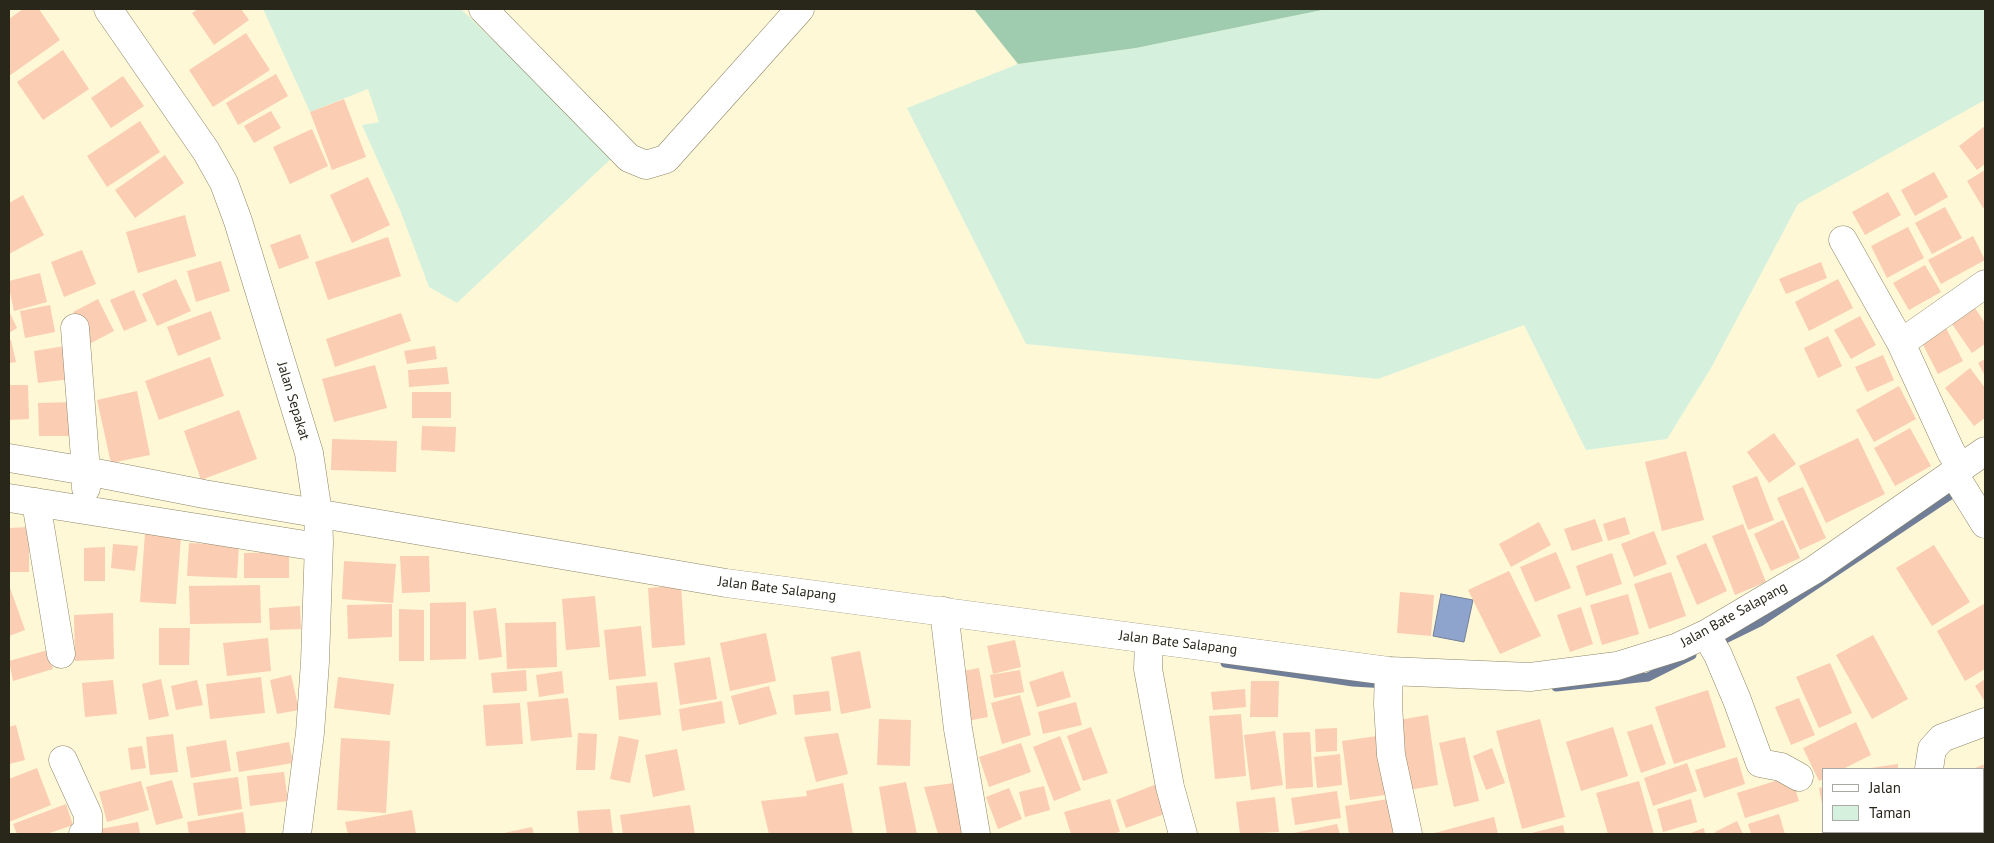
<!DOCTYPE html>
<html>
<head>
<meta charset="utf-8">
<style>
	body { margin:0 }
	#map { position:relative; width:1994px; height:843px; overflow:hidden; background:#fff8d7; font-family:"PT Sans",sans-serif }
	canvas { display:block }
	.frame { position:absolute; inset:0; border:10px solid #29261a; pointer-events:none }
	.legend { position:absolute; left:1822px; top:768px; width:162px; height:65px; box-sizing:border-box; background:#fff; border:1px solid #a9a8a3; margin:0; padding:6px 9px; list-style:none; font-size:15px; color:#29261a }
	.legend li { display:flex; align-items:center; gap:10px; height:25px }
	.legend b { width:25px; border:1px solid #a9a8a3 }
</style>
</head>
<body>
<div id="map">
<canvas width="1994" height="843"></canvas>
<div class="frame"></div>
<ul class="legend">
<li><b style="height:6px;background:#fff"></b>Jalan</li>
<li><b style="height:14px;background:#d5f1de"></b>Taman</li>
</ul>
</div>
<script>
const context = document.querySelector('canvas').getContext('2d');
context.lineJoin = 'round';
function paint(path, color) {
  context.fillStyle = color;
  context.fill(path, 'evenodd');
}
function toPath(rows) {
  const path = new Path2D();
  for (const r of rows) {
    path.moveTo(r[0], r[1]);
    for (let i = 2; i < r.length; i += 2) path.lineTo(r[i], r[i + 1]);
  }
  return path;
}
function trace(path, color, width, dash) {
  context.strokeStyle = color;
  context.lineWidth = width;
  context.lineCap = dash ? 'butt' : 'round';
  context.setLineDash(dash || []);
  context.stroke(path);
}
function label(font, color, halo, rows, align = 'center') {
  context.font = font + ' "PT Sans",sans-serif';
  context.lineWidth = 4;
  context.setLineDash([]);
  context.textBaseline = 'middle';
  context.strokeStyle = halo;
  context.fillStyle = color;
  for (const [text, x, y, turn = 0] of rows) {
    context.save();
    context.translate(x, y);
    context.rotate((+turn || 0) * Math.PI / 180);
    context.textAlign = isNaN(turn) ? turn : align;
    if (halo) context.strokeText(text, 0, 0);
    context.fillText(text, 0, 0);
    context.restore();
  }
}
const green = toPath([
	[263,9,461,9,613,157,457,303,429,287,400,210,362,125,379,122,368,89,310,112],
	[1327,9,1985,9,1985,100,1798,204,1711,368,1667,439,1586,450,1524,325,1378,379,1026,344,907,108,1018,64,1136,48]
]);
const forest = toPath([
	[974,9,1327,9,1136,48,1018,64]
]);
const water = toPath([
	[1441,594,1473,600,1464,642,1433,636,1441,594]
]);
const stream = toPath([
	[1715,644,1760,622,1949,496],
	[1225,663,1353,682,1386,684],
	[1556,687,1648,677,1692,655]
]);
const building = toPath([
	[23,9,39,9,60,40,9,76,9,19],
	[198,9,241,9,249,20,214,45,192,13],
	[246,33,270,70,213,107,189,70],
	[63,50,89,89,43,120,17,82],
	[276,74,288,96,238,125,226,103],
	[123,76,144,106,111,128,91,98],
	[344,99,366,157,332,170,310,112],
	[271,111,281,128,254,143,244,126],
	[140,121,160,152,107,187,87,156],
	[1985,126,1985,164,1977,170,1959,146],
	[312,129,328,166,290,184,273,147],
	[165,155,184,183,135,218,115,190],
	[1985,170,1985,207,1983,208,1967,181],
	[1934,172,1948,197,1915,216,1901,190],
	[368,177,390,225,352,243,330,195],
	[1888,192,1901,215,1865,235,1852,212],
	[23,195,44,235,9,254,9,203],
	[1945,207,1962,238,1932,254,1915,223],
	[185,215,196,256,138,273,126,232],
	[1908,227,1924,258,1887,278,1871,246],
	[300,234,309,258,279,269,270,245],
	[1973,236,1985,260,1941,284,1928,260],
	[388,237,401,276,328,300,315,262],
	[82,250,96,284,64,297,51,262],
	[221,261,230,291,196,302,187,271],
	[1821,262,1827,278,1786,294,1779,279],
	[1925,265,1941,292,1909,310,1893,283],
	[40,273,47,302,14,311,9,288,9,281],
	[176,279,191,311,157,326,142,294],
	[1838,279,1853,308,1809,331,1795,302],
	[134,290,147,321,124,331,110,300],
	[98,299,114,331,89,344,73,312],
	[50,305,55,332,25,338,20,311],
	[1975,308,1985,323,1985,344,1972,353,1952,324],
	[9,311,17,328,9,333],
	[211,311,221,339,178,356,167,327],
	[401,313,411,341,335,367,326,339],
	[1860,316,1876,345,1851,359,1834,330],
	[1946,328,1963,361,1938,374,1921,341],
	[1828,336,1842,366,1818,378,1804,348],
	[9,340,11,340,16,362,9,363],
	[65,346,70,379,38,383,34,351],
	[435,346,437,359,407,364,404,351],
	[1883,355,1894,380,1867,392,1855,367],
	[210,357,224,396,159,420,145,381],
	[1985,359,1985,376,1978,363],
	[375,365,387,408,334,422,322,379],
	[447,367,449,384,409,387,408,370],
	[1970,368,1985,388,1985,418,1974,426,1945,388],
	[9,385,28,385,29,419,9,420],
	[1899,386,1916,419,1874,442,1856,410],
	[137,391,150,455,111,463,97,400],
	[412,392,451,392,451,418,412,418],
	[74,402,74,436,39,436,38,403],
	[239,410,257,459,201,480,184,431],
	[422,426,456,427,455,452,421,450],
	[1910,428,1931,466,1895,486,1874,448],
	[1774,433,1796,464,1769,483,1747,452],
	[1858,438,1885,494,1826,523,1799,466],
	[332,439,397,441,396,472,331,470],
	[1686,451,1704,520,1662,531,1645,462],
	[1757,476,1774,520,1748,530,1732,486],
	[1803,487,1826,538,1800,550,1777,498],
	[1625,517,1630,534,1608,541,1603,524],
	[1595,519,1603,541,1572,551,1564,529],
	[1783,520,1800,558,1771,571,1754,534],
	[1539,522,1551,545,1511,567,1499,544],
	[1743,524,1766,582,1735,595,1712,536],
	[29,527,29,572,9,572,9,528],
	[1654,531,1667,564,1634,577,1621,544],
	[145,533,181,536,176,604,140,602],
	[189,543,239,545,237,578,187,576],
	[1706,543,1727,591,1697,605,1676,556],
	[113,544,138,546,135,571,111,568],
	[1934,545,1970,602,1932,626,1896,568],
	[105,547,105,581,84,581,84,548],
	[289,552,289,578,244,578,244,553],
	[1556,552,1571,588,1535,602,1520,567],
	[1612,553,1622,584,1586,596,1576,566],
	[400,556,429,556,430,592,402,593],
	[344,561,396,564,393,603,342,599],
	[1509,571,1541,636,1500,654,1468,590],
	[1671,572,1686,616,1649,629,1634,584],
	[9,585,25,630,9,636],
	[260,585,261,623,190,624,189,586],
	[681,585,685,645,652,648,648,588],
	[1400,592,1434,595,1431,636,1397,633],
	[1628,594,1639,634,1602,645,1590,605],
	[595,596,600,647,566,650,562,599],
	[466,602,466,659,430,660,430,603],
	[392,604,392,637,348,639,347,605],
	[1984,604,1985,669,1965,681,1937,631],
	[300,606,301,629,270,630,269,608],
	[1581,607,1593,644,1570,652,1557,615],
	[496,608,502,657,479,660,473,611],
	[399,609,424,610,424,661,399,661],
	[113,613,114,659,75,661,74,615],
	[556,622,557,667,507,669,505,623],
	[641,626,646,676,609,680,604,630],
	[159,628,190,628,189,665,159,665],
	[766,633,776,681,730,691,720,643],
	[1873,635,1908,699,1872,719,1836,655],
	[268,638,271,671,227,676,223,643],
	[1015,640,1021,667,993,674,987,646],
	[48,650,53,669,13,681,9,661],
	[860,651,871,708,841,714,831,657],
	[710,657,717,699,680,705,674,663],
	[1830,663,1852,713,1819,728,1796,677],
	[979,668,988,717,967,721,958,672],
	[526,670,527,691,493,693,491,673],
	[1020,670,1024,692,994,698,990,675],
	[562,671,564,693,539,697,536,675],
	[1063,671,1071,697,1037,707,1029,682],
	[291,675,299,710,277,714,270,680],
	[261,677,265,713,210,719,206,684],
	[338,677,394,684,390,715,334,708],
	[161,679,169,716,149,720,142,684],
	[1985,679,1985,702,1975,686],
	[113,680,117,714,85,717,82,683],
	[197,680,203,705,176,710,171,686],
	[1251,681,1279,681,1278,717,1250,717],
	[657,682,661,715,619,720,616,686],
	[769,686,777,714,739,725,731,696],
	[1245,689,1246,707,1213,710,1211,692],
	[1708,690,1726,747,1674,764,1655,707],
	[829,691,831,711,795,715,793,695],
	[1020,695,1031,735,1002,744,991,703],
	[568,698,572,737,531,741,527,702],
	[1799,698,1815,735,1791,745,1775,707],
	[722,701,725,723,682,731,679,709],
	[1076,702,1082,725,1043,734,1038,712],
	[520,703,523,744,486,746,483,705],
	[1241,714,1246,776,1215,779,1209,716],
	[1428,715,1438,785,1409,790,1399,720],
	[879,719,911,720,910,766,877,765],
	[1540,719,1565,817,1522,829,1496,731],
	[1856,722,1871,755,1843,769,1823,769,1823,779,1819,781,1803,748],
	[1652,724,1666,764,1641,773,1627,732],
	[16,725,25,760,9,764,9,727],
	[1091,727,1108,773,1083,781,1067,736],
	[1613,727,1628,776,1581,791,1566,742],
	[1337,728,1337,751,1316,752,1315,729],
	[1275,731,1283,785,1251,790,1244,735],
	[1310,732,1313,787,1286,789,1283,733],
	[578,733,597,734,595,770,576,770],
	[838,733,848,774,816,782,804,737],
	[173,734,178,772,150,775,146,737],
	[1384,735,1392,794,1350,800,1342,741],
	[619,736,639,740,630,783,610,779],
	[1060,736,1081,790,1054,801,1033,747],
	[1465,737,1479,801,1454,807,1439,743],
	[341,738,390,741,386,813,337,810],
	[226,740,231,771,191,778,186,747],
	[289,742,293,763,239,772,236,752],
	[1021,743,1031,772,989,787,979,757],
	[142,746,146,768,131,770,128,748],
	[1492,748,1505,783,1486,790,1473,756],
	[677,749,685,790,653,797,645,755],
	[1340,754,1342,785,1317,788,1314,757],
	[1737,757,1745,784,1704,798,1695,770],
	[1687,763,1697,791,1653,806,1644,778],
	[1898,764,1898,769,1871,769,1871,768],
	[1985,764,1985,798,1983,791,1983,769,1975,769,1975,768],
	[37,768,51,805,9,822,9,779],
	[284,772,288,801,250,806,247,776],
	[1791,776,1799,801,1745,818,1737,793],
	[238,777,242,809,198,816,193,783],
	[172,780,183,818,156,825,146,787],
	[141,781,149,810,107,822,99,792],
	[1639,781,1654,834,1608,834,1596,793],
	[906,782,917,834,887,834,879,787],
	[962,782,971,831,962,834,938,834,924,787],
	[1162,782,1173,811,1126,828,1116,800],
	[843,783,853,834,769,834,761,801,807,796,806,791],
	[1044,786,1050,810,1025,817,1019,792],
	[1823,787,1823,803,1822,804,1819,788],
	[1009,788,1022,819,998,829,986,797],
	[1337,791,1341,818,1295,825,1291,798],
	[1275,797,1279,832,1240,834,1236,802],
	[1110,799,1120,832,1111,834,1071,834,1064,812],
	[1388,799,1393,834,1349,834,1345,806],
	[1691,799,1697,822,1663,832,1657,809],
	[66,804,73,825,47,834,17,834,13,824],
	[690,805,695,834,623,834,620,815],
	[1983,807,1985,814,1985,830,1983,831],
	[610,809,613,834,579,834,577,811],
	[412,810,416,834,348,834,345,822],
	[243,812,246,834,189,834,187,822],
	[1779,814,1785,834,1751,834,1748,824],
	[1494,817,1498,834,1431,834],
	[1737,821,1743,834,1716,834,1715,832],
	[138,822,140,834,96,834,95,830],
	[1337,824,1340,834,1294,834,1294,833],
	[1563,825,1565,834,1528,834],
	[532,827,534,834,504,834,504,833],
	[1704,828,1705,834,1688,834],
	[1908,832,1940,832,1935,834,1909,834],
	[1954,832,1980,832,1974,834,1954,834]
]);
const minor = toPath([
	[108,9,206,151,224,183,238,221,309,453,318,513,319,542,315,662,310,733,297,834],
	[483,9,629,158,646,165,666,159,800,9],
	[1843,240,1901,343,1951,452,1961,468],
	[75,328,86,471,86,488],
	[1901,343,1985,284],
	[9,458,86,471,204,494,726,583,1389,671,1530,677,1617,666,1678,647,1706,634,1814,570,1985,451],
	[1954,474,1985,524],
	[9,498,318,547],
	[36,502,61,654],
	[944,611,958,729,976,834],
	[1706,634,1718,655,1737,700,1760,763,1781,767,1799,777],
	[1149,640,1148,669,1170,787,1183,834],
	[1389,671,1388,704,1391,755,1408,834],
	[63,760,88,815,88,830,83,834],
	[1929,769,1932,749,1942,738,1985,722]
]);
const streetNames = [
	["Jalan Sepakat",293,401,73],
	["Jalan Bate Salapang",777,589,7],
	["Jalan Bate Salapang",1734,615,-29],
	["Jalan Bate Salapang",1178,643,7]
];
paint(green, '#d5f1de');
paint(forest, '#9fccae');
paint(water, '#8fa4cd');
trace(water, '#707e97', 1);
trace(stream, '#707e97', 9);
paint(building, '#fbcdb2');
trace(minor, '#8d8668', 29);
trace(minor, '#fff', 28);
label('14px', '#29261a', '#fff', streetNames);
</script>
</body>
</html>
